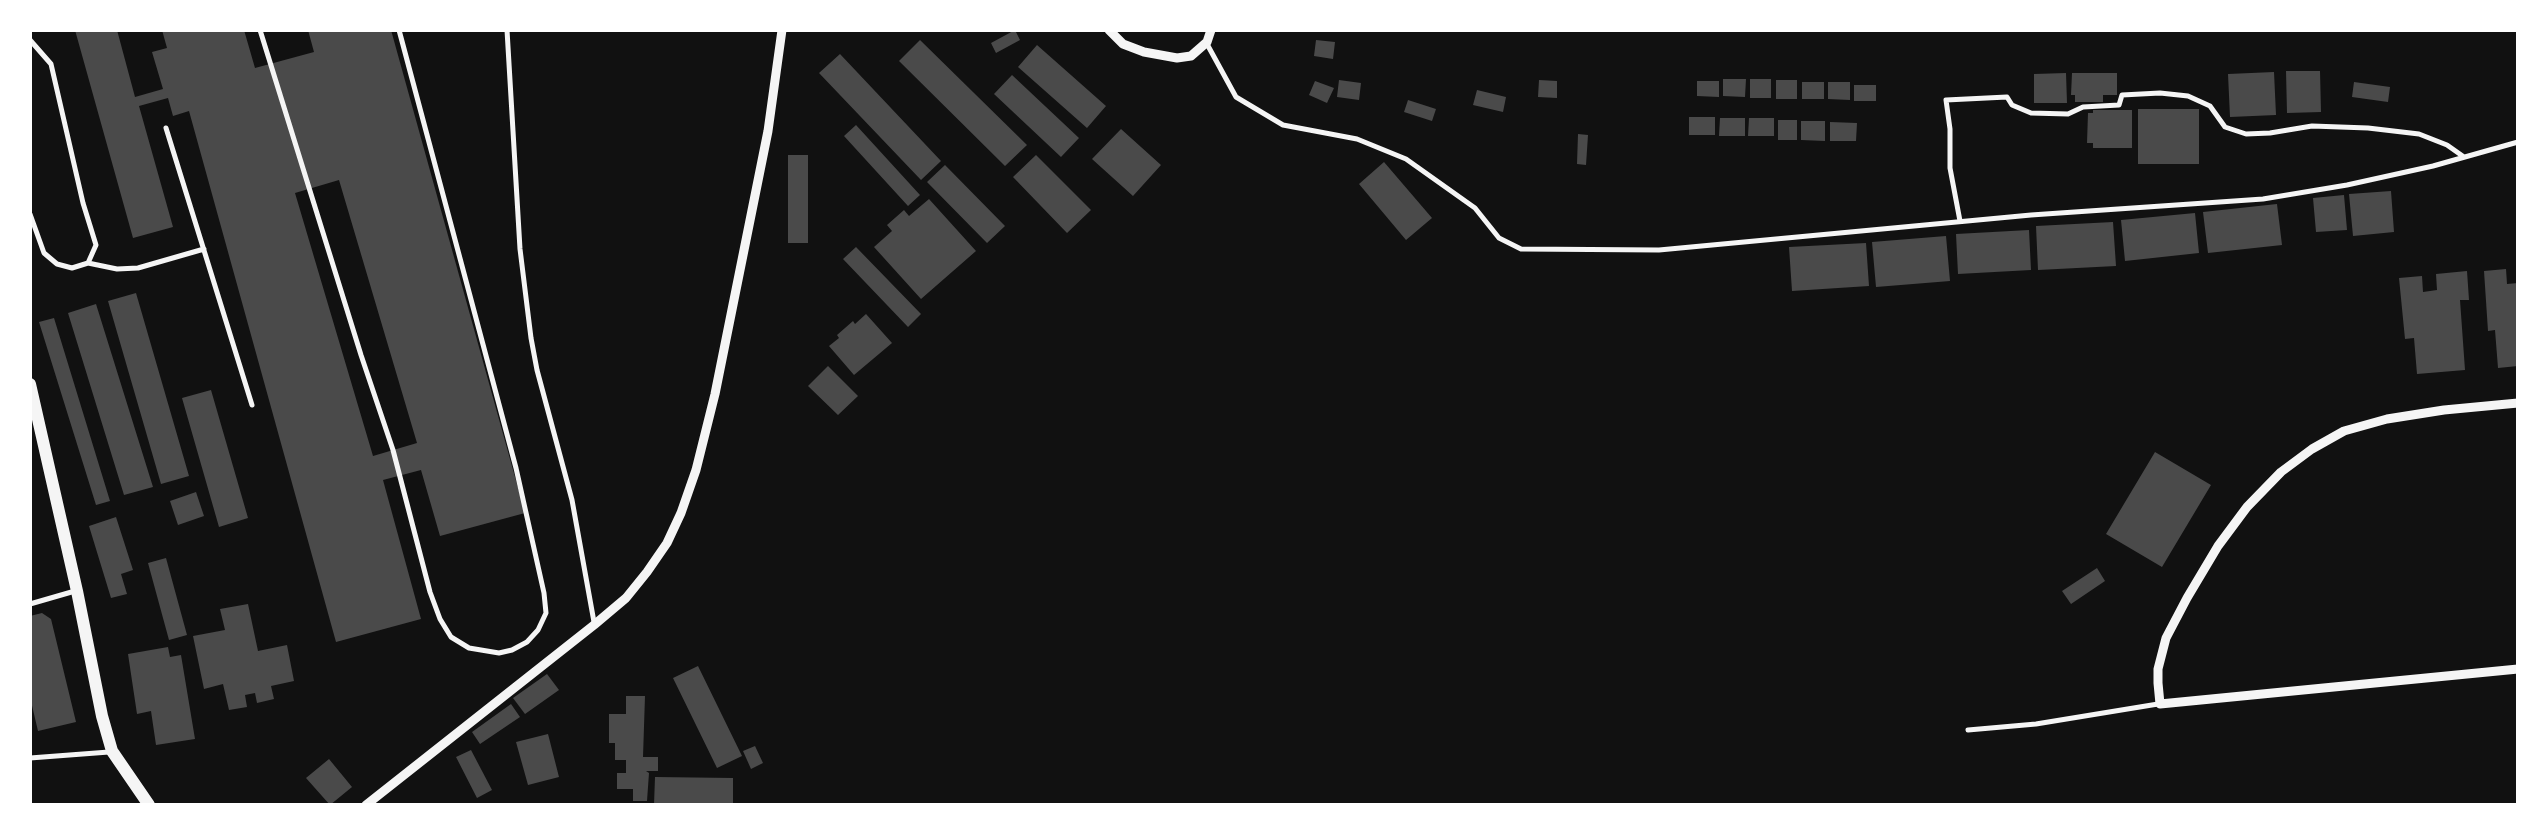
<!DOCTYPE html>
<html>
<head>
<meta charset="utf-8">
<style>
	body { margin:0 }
	#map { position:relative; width:2548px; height:835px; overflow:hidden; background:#111; font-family:Helvetica,sans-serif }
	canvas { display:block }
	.frame { position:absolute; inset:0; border:32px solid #fff; pointer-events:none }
</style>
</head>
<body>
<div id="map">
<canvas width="2548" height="835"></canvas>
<div class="frame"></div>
</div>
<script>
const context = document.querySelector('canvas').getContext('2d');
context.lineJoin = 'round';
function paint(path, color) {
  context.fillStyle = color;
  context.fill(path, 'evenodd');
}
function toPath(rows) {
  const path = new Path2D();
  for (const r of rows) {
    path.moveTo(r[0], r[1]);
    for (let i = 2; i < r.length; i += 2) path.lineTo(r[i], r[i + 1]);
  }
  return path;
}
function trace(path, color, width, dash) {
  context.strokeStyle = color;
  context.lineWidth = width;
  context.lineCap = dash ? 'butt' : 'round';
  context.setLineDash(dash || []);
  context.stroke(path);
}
const building = toPath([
	[75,30,117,30,135,97,163,89,152,52,167,48,162,30,244,30,255,68,314,52,308,30,391,30,525,513,440,536,421,470,383,480,421,619,336,642,189,111,173,116,168,98,139,106,173,227,133,238],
	[339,180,417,443,373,456,295,193],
	[1015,30,1020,40,996,53,991,43],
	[920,40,1027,145,1005,166,899,61],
	[1316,40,1335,42,1333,59,1314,56],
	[1037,45,1106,106,1087,128,1018,67],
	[840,54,941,161,921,180,819,73],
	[2286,71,2320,71,2321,112,2287,113],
	[2274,72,2276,115,2230,117,2228,74],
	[2066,73,2067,103,2034,103,2034,74],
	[2072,73,2117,73,2117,95,2103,95,2103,102,2075,102,2075,95,2071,95],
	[1012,75,1079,138,1061,157,994,94],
	[1723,79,1746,79,1745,97,1723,96],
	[1750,79,1771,79,1771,98,1750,98],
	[1339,80,1361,83,1359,100,1337,97],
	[1539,80,1557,81,1557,98,1538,97],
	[1776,80,1797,80,1797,99,1776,99],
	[1315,81,1334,88,1327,103,1309,95],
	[1697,81,1719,81,1719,97,1697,96],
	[1802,82,1824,82,1824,99,1802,99],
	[1828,82,1850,82,1850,100,1828,99],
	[2354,82,2390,87,2388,102,2352,97],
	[1854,85,1876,85,1876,101,1854,101],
	[1477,90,1506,97,1503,112,1473,105],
	[1408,100,1436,109,1432,121,1404,112],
	[2138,109,2199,109,2199,164,2138,164],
	[2093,110,2132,110,2132,148,2093,148,2093,143,2087,143,2088,113,2093,113],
	[1689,117,1715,117,1715,135,1689,135],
	[1720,118,1745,118,1745,136,1719,136],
	[1749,118,1774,118,1774,136,1748,136],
	[1778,120,1797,120,1797,140,1778,140],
	[1801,121,1825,121,1825,141,1801,140],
	[1830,122,1857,123,1856,141,1830,141],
	[856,125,920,195,908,206,844,136],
	[1121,129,1161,165,1133,196,1092,159],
	[1578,134,1588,135,1586,165,1577,164],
	[788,155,808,155,808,243,788,243],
	[1036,155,1091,210,1067,233,1013,177],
	[1384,162,1432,218,1406,240,1359,184],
	[945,165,1005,226,987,243,927,182],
	[2391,191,2394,232,2353,236,2349,194],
	[2344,195,2347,230,2316,232,2313,198],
	[929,199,976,251,921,299,874,247,892,231,887,225,904,210,909,216],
	[2277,204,2282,245,2208,253,2203,212],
	[2195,213,2199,253,2125,261,2121,220],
	[2113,222,2116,266,2038,270,2036,226],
	[2029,230,2031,270,1958,274,1956,234],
	[1946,236,1950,281,1876,287,1872,242],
	[1866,243,1869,286,1792,291,1789,247],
	[856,247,921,314,908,327,843,259],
	[2506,269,2507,284,2518,283,2518,366,2498,368,2495,330,2488,331,2484,271],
	[2467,271,2469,300,2460,300,2465,370,2417,374,2414,338,2405,339,2399,278,2422,276,2423,292,2437,290,2436,274],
	[136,293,189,476,161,484,108,301],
	[96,304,153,487,124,495,68,313],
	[866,314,892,343,854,375,829,346,839,338,837,335,853,321,855,324],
	[54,318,110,501,96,505,39,322],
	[828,366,858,396,838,415,808,386],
	[211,390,248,518,219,527,182,398],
	[2155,452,2211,485,2162,567,2106,534],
	[196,492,204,516,178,525,170,501],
	[116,517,133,570,121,574,127,594,111,598,89,526],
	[166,558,187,635,169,640,148,563],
	[2097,568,2105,581,2071,604,2062,591],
	[248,604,258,651,287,645,294,681,271,686,274,699,257,703,255,693,245,695,247,707,229,710,223,684,204,689,193,636,225,630,220,609],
	[42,613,51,619,76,722,38,731,30,697,30,616],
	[168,647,170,657,181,655,195,739,156,745,151,711,137,714,128,654],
	[698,666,742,756,717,768,673,678],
	[547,674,559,690,525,714,513,698],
	[626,696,645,696,643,757,658,757,658,771,646,771,649,773,647,801,633,801,633,789,617,789,617,773,626,773,626,760,615,760,615,743,609,743,609,714,626,714],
	[511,704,520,717,480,744,472,732],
	[548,734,559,777,528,785,516,742],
	[755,746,763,763,751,769,743,751],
	[471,750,492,790,477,798,456,757],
	[329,759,352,787,330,805,306,778],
	[655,777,733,778,733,805,654,805]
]);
const service = toPath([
	[260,30,361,355,393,450,430,592,440,619,451,637,469,648,499,653,512,650,527,642,538,630,546,613,544,593,516,468,399,30],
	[507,30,520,249,531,338,537,370,572,500,594,622],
	[30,40,51,64,83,203,96,245,88,263,72,268,57,264,44,253,30,214],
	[1207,44,1236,97,1283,125,1357,139,1406,159,1475,208,1499,238,1521,249,1659,250,2031,215,2263,199,2347,185,2433,166,2518,142],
	[166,128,252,405],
	[1960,221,1950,168,1950,129,1946,100,2007,97,2012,105,2031,113,2068,114,2083,107,2119,105,2122,95,2160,93,2188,96,2210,106,2225,127,2246,134,2270,133,2312,126,2368,128,2419,134,2447,145,2464,157],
	[88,263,117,269,138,268,204,249],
	[30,604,75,591],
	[1968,730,2036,724,2158,704],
	[30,758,109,752]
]);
const minor = toPath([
	[1109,30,1123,44,1144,52,1177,58,1191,56,1207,42,1211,30],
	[2518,403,2444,410,2387,419,2344,431,2312,449,2281,472,2247,507,2218,546,2187,598,2166,638,2158,669,2158,683,2160,704,2518,669],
	[366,805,594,625,626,598,647,572,667,543,681,513,696,470,715,394,768,131,782,30]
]);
const secondary = toPath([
	[30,384,77,591,102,716,112,751,149,805]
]);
paint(building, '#4a4a4a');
trace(service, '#f5f5f5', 5);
trace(minor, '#f5f5f5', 9);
trace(secondary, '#f5f5f5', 12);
</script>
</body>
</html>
